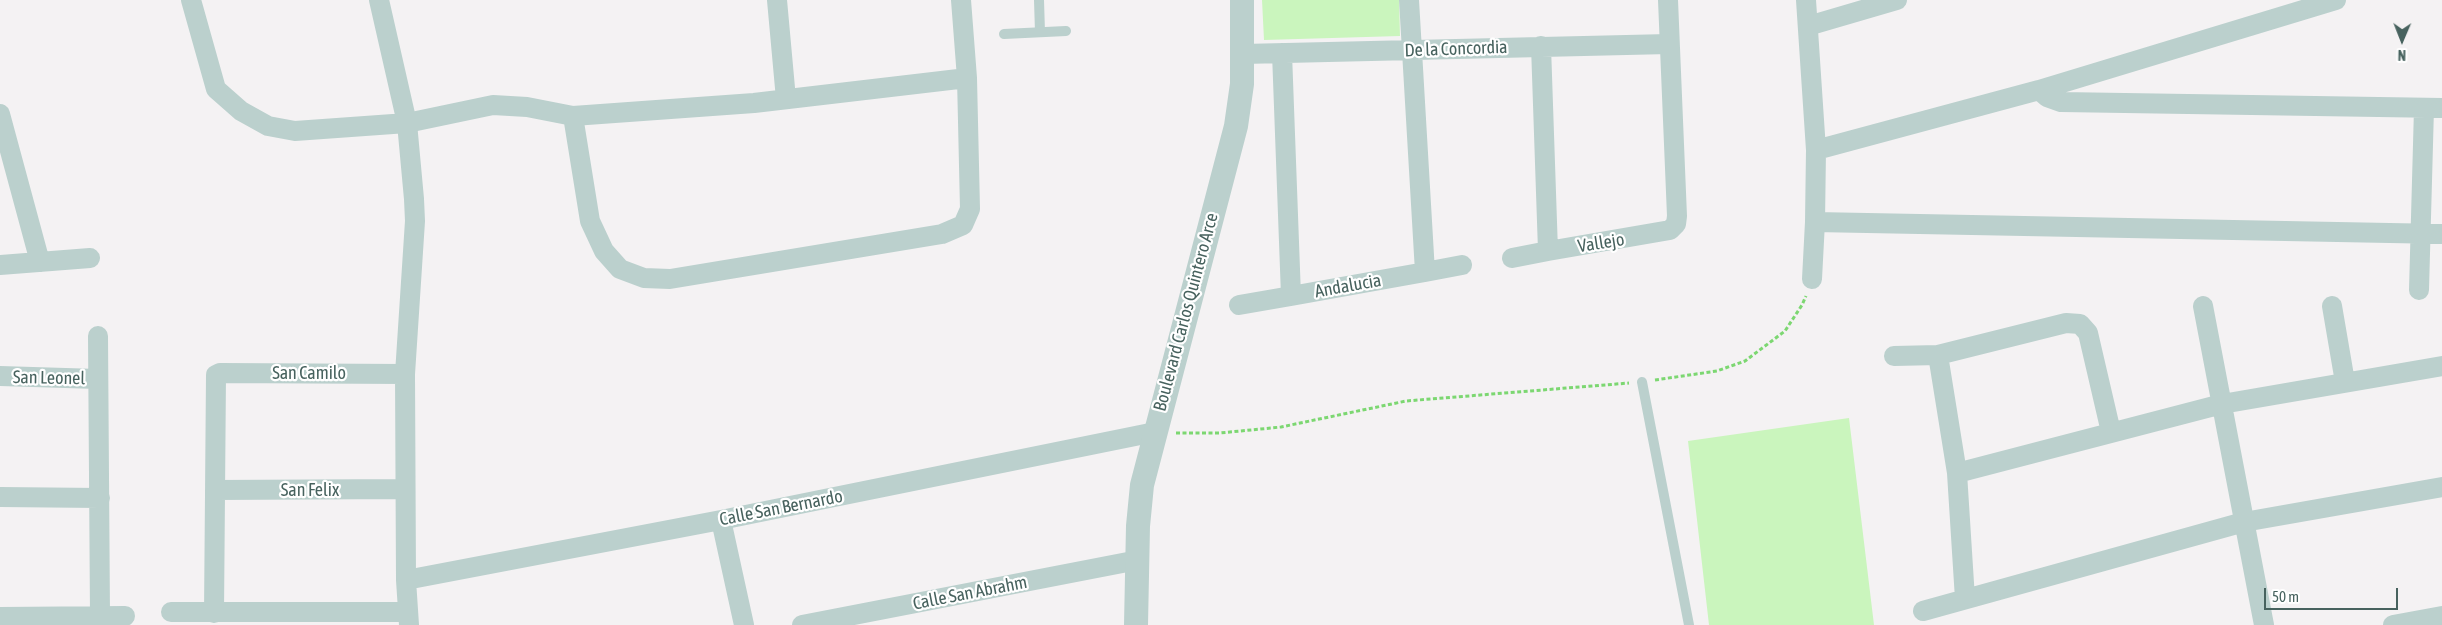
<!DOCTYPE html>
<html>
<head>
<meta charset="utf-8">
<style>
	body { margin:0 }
	#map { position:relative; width:2442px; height:625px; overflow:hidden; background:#f4f2f3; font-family:"Asap Condensed",sans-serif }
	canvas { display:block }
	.north { position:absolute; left:2377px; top:15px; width:50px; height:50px; -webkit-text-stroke:4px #fff; paint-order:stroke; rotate:181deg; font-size:14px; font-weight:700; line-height:20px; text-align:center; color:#47625e }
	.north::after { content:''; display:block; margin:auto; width:18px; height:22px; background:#47625e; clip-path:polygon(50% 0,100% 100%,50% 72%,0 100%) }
	.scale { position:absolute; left:2264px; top:588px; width:134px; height:22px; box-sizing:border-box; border:2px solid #47625e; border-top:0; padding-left:6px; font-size:15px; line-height:18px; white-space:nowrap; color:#47625e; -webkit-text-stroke:4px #fff; paint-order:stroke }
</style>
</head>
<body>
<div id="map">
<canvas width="2442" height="625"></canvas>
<div class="north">N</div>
<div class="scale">50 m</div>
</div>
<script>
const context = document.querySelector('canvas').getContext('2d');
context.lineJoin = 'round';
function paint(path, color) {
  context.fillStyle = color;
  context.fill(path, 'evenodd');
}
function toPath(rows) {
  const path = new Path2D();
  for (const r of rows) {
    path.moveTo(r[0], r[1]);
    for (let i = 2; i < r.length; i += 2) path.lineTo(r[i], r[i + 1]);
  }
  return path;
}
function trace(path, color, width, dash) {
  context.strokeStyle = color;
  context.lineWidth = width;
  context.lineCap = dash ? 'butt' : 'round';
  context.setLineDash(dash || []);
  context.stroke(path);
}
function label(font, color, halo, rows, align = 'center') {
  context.font = font + ' "Asap Condensed",sans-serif';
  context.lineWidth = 4.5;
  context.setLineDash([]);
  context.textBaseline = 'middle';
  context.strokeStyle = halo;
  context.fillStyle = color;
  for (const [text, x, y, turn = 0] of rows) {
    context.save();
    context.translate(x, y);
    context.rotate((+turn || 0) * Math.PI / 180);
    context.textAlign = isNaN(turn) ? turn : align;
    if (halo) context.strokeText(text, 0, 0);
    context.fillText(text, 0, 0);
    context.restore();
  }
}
const green = toPath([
	[1262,0,1399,0,1400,36,1264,40],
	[1849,418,1874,625,1709,625,1688,441]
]);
const path = toPath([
	[1655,380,1717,371,1745,361,1785,331,1802,305,1806,296],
	[1176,433,1220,433,1281,427,1406,401,1629,383]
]);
const service = toPath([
	[1039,0,1040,32],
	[1004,34,1066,31],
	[1642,382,1689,625]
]);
const minor = toPath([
	[191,0,216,89,241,111,268,126,295,131,407,123,493,105,527,107,573,116,754,103,967,78],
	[379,0,407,123,414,199,415,221,405,374,406,580,409,625],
	[777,0,786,99],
	[1806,0,1816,150,1815,222,2442,234],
	[1808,26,1897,0],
	[1541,46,1548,251,1670,230,1676,224,1677,216,1668,0],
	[1282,53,1291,296,1425,272,1409,0],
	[1243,54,1669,44],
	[2039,90,2047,97,2061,102,2442,108],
	[0,114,40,262],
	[573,116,590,221,604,251,620,269,644,278,670,279,942,234,963,225,970,209,967,78,961,0],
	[1816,150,2039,90,2336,0],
	[1512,258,1548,251],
	[0,265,90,258],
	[1425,272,1462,265],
	[1812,279,1815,222],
	[2419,290,2424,108],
	[1239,305,1291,296],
	[2203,306,2264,625],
	[2332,306,2345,382],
	[98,336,100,616],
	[1938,355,1957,473,1965,599],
	[1894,356,1938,355,2066,323,2080,324,2088,333,2111,432],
	[0,376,98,379],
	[1957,473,2222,404,2442,366],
	[215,490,405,489],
	[0,497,100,498],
	[721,520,744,625],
	[406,580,721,520,1155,432],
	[1923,611,2244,522,2442,487],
	[171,612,408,612],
	[214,613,216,375,220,373,405,374],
	[0,617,125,616],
	[802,625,1138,560],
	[2393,625,2442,616]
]);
const tertiary = toPath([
	[1136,625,1138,526,1142,485,1236,126,1242,84,1242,0]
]);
const streetNames = [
	["De la Concordia",1456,49,-2],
	["Vallejo",1601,243,-9],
	["Andalucia",1348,286,-10],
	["Boulevard Carlos Quintero Arce",1186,312,-75],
	["San Camilo",309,373],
	["San Leonel",49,378,1],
	["San Felix",310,490],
	["Calle San Bernardo",781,508,-11],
	["Calle San Abrahm",970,593,-11]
];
paint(green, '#caf5bd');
trace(path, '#7cd771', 3, [4, 2.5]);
trace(service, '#bbd0cd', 10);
trace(minor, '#bbd0cd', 20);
trace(tertiary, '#bbd0cd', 24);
label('18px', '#47625e', '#fff', streetNames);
</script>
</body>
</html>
